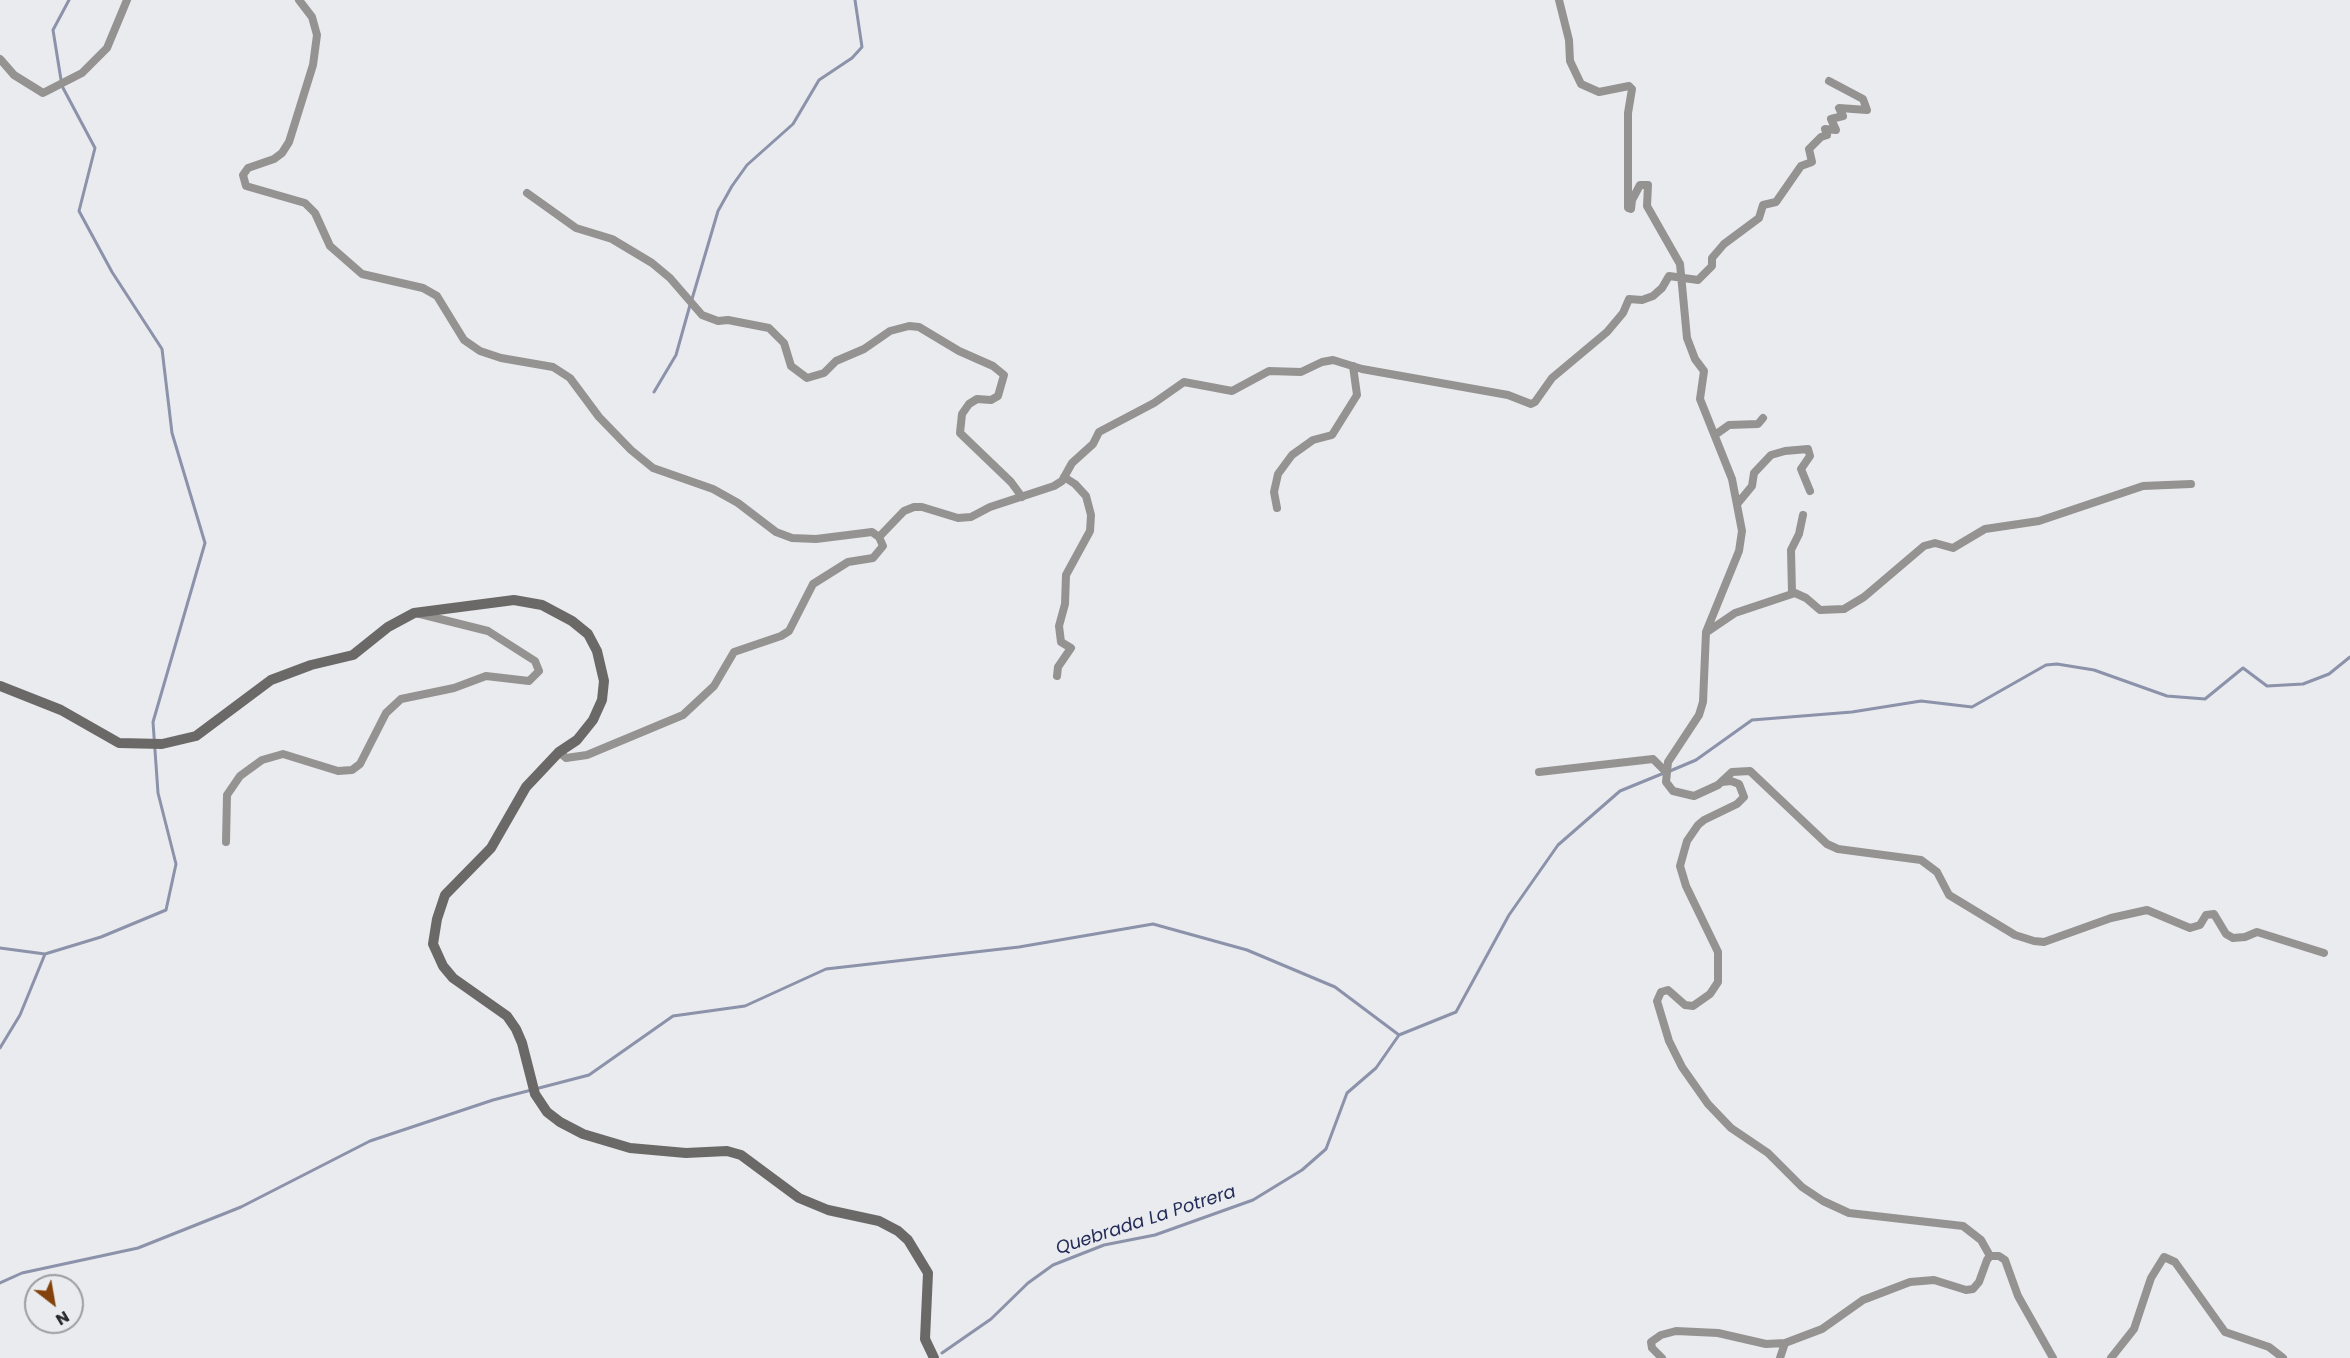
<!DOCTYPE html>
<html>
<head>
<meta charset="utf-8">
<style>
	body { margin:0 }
	#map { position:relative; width:2350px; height:1358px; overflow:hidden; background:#eaebef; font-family:Poppins,sans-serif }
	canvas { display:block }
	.north { position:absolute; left:24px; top:1274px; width:60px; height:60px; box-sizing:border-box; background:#eaebef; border:2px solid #9c9da0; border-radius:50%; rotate:149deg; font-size:16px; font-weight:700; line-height:24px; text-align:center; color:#28282a }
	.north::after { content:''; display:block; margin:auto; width:21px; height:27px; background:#83420c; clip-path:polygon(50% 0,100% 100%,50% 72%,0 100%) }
</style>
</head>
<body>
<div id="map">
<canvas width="2350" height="1358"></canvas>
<div class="north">N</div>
</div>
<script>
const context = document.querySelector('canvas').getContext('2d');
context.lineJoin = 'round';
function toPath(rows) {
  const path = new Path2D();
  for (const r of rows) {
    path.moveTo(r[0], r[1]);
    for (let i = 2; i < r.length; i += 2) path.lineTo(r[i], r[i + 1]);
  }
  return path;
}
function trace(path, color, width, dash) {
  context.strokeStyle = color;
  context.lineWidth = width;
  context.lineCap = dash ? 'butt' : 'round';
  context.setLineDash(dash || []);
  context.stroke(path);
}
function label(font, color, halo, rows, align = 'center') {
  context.font = font + ' Poppins,sans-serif';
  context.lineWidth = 6;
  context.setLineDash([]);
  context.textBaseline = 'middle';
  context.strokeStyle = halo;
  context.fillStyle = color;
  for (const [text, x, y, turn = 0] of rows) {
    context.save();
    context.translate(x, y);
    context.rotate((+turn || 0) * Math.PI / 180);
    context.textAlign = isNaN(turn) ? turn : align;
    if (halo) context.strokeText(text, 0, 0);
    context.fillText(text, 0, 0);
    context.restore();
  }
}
const stream = toPath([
	[692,299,718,211,732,186,747,165,793,124,819,80,852,58,862,47,855,0],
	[654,392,676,355,690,305],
	[1670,771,1696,760,1752,720,1852,712,1921,701,1972,707,2046,665,2057,664,2094,670,2167,696,2205,699,2243,668,2267,686,2303,684,2329,674,2350,657],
	[0,948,45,954,101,937,166,910,176,864,158,793,153,722,205,543,172,433,162,349,112,272,79,211,95,148,62,86,53,30,69,0],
	[0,1048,20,1015,45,954],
	[0,1283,22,1273,138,1248,241,1207,370,1141,493,1100,589,1075,673,1016,745,1006,826,969,1019,947,1153,924,1247,950,1335,987,1399,1035],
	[942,1353,991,1319,1028,1283,1053,1265,1104,1245,1155,1235,1253,1200,1302,1170,1326,1149,1347,1093,1376,1068,1399,1035,1456,1012,1509,915,1558,845,1620,791,1664,773]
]);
const minor = toPath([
	[299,0,312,17,317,35,313,65,289,142,282,153,274,159,248,168,243,175,246,186,305,203,315,213,330,246,362,274,423,288,437,296,464,340,480,351,501,358,553,367,570,378,599,417,631,450,653,468,713,489,738,503,776,532,792,538,816,539,872,532,879,537,883,546,873,558,848,562,813,584,789,631,781,636,734,652,714,686,683,715,587,755,566,758,559,752],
	[1559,0,1569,40,1570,61,1581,84,1599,92,1629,86,1632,89,1628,113,1628,208,1631,209,1632,200,1640,185,1648,185,1647,206,1680,264,1687,338,1695,359,1704,371,1700,399,1732,479,1742,531,1739,551,1706,632,1703,702,1699,715,1668,762,1666,782,1673,791,1694,796,1718,785,1732,772,1750,771,1827,844,1838,849,1921,860,1937,872,1949,895,2015,935,2034,941,2044,942,2111,918,2147,910,2190,928,2200,925,2206,915,2214,914,2226,934,2233,938,2245,937,2257,932,2324,953],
	[0,59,14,75,43,93,82,73,107,48,127,0],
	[527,193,576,228,612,239,652,263,670,278,702,315,718,321,728,320,769,328,784,343,791,366,807,378,824,373,836,361,864,349,890,331,909,326,919,327,959,351,993,366,1004,375,998,396,991,400,977,399,969,404,962,414,960,433,1011,482,1022,497],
	[1715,435,1729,425,1758,424,1763,418],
	[1738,503,1752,486,1754,473,1771,455,1785,451,1808,449,1810,456,1801,469,1810,491],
	[1277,508,1274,492,1278,474,1292,455,1313,440,1332,435,1357,395,1353,366],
	[879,537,904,511,914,507,922,507,958,518,971,517,990,507,1054,486,1062,481,1072,463,1093,444,1099,432,1154,403,1184,382,1232,391,1269,371,1301,372,1322,362,1333,360,1362,369,1508,395,1531,404,1535,402,1552,378,1607,332,1623,313,1629,299,1642,300,1653,296,1662,288,1669,276,1698,280,1712,266,1712,258,1724,244,1759,218,1763,205,1776,202,1801,166,1812,162,1809,149,1821,137,1827,135,1825,129,1836,130,1831,119,1843,116,1839,108,1867,110,1863,99,1829,81],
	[1792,593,1791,550,1799,534,1803,515],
	[1707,632,1735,613,1795,593,1806,598,1820,610,1844,609,1864,597,1924,546,1935,543,1953,548,1985,529,2039,521,2143,486,2191,484],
	[1057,676,1058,667,1071,648,1061,642,1059,626,1065,604,1066,575,1090,531,1091,515,1086,496,1075,484,1064,477],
	[1539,772,1653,759,1665,771],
	[1722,782,1731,781,1739,784,1744,797,1737,804,1704,820,1698,825,1687,841,1680,866,1686,886,1718,952,1718,982,1710,994,1693,1006,1685,1005,1668,990,1661,992,1657,1001,1669,1041,1682,1067,1708,1104,1731,1128,1768,1153,1802,1187,1823,1201,1849,1213,1963,1226,1981,1240,1990,1256],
	[226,842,227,795,240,776,262,760,283,754,338,771,352,770,360,764,386,713,401,699,454,688,486,676,529,681,539,671,535,661,488,631,420,614],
	[1662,1358,1652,1348,1651,1342,1661,1335,1676,1331,1718,1333,1766,1344,1785,1343,1822,1329,1863,1300,1910,1282,1934,1280,1966,1290,1973,1289,1979,1282,1987,1260,1990,1256,1999,1256,2005,1260,2018,1296,2053,1358],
	[1780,1358,1785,1343],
	[2111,1358,2134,1329,2151,1278,2164,1257,2175,1262,2225,1332,2269,1347,2283,1358]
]);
const secondary = toPath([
	[0,686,61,710,119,743,162,744,196,736,271,680,311,665,353,655,388,627,414,613,514,600,542,605,572,621,588,634,597,651,604,681,602,700,593,720,577,740,559,752,526,787,491,848,445,895,437,919,433,944,443,966,453,978,507,1016,516,1029,522,1043,535,1094,547,1112,560,1122,583,1134,630,1148,686,1153,727,1151,741,1155,799,1198,828,1210,879,1221,898,1231,908,1240,928,1273,925,1339,934,1358]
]);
const waterNames = [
	["Quebrada La Potrera",1146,1221,-18]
];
trace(stream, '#8b92a9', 3);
trace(minor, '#959392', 8);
trace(secondary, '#6b6968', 10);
label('italic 18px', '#242d58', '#eaebef', waterNames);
</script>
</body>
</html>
